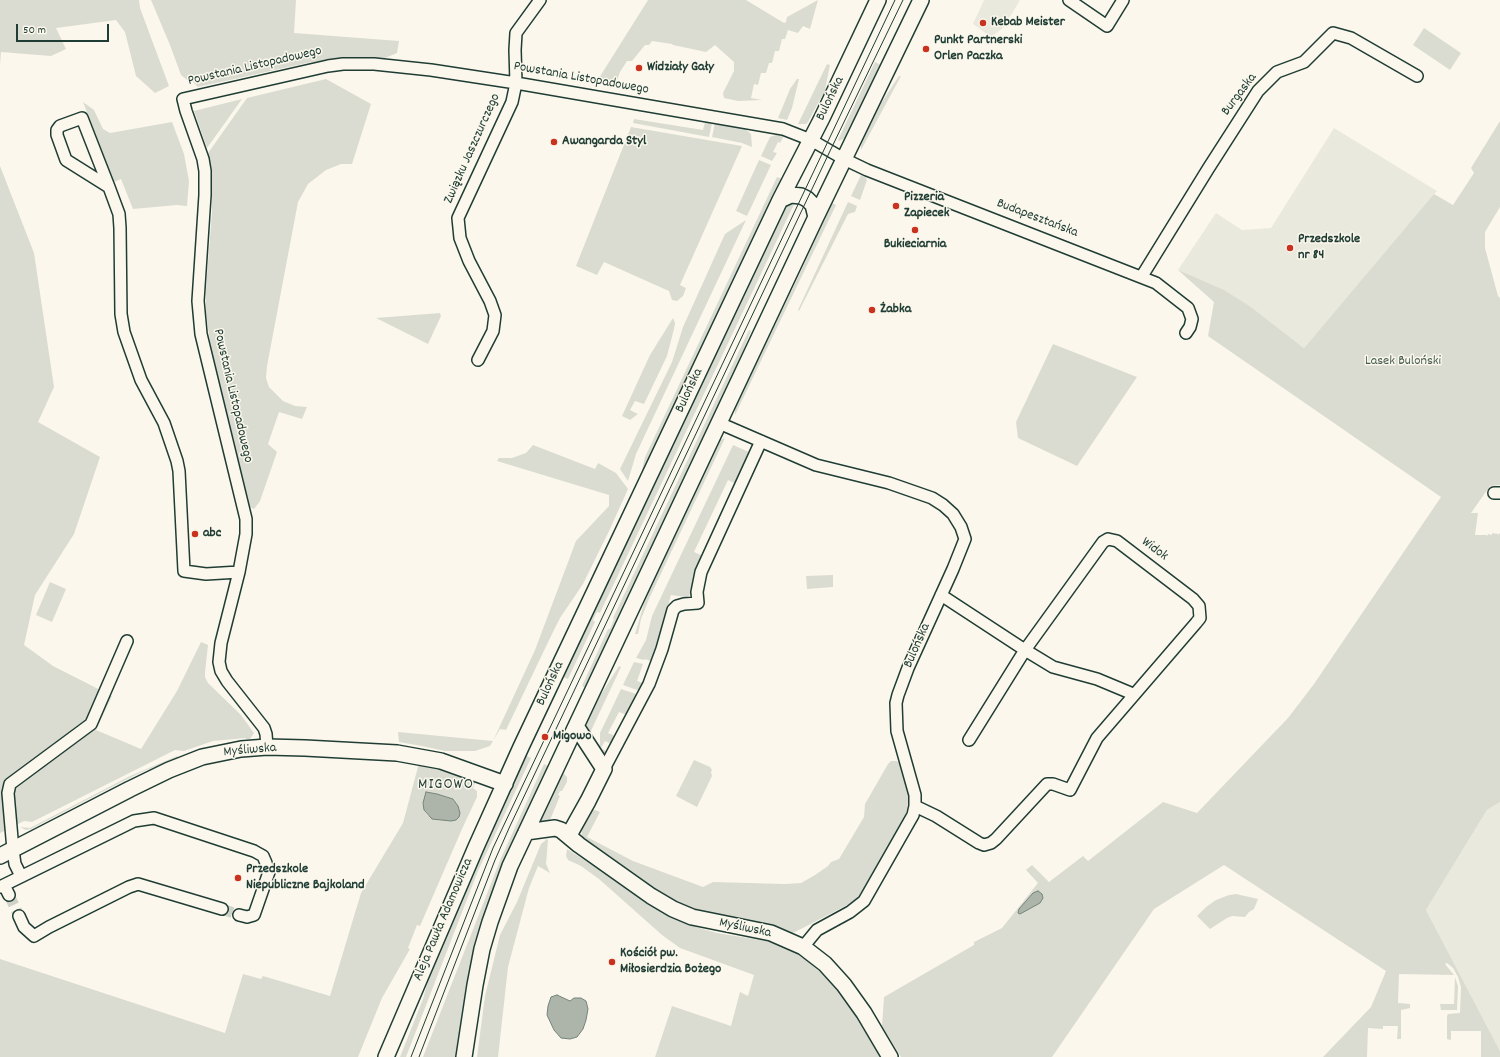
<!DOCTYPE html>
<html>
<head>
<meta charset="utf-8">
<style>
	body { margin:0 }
	#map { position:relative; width:1500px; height:1057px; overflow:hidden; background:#fbf7ec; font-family:Dekko,sans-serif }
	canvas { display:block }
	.scale { position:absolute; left:16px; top:24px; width:93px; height:18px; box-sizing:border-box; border:2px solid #1f3d34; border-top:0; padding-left:5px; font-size:12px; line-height:14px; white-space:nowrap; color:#1f3d34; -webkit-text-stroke:3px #fbf7ec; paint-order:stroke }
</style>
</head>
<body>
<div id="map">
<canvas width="1500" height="1057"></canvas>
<div class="scale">50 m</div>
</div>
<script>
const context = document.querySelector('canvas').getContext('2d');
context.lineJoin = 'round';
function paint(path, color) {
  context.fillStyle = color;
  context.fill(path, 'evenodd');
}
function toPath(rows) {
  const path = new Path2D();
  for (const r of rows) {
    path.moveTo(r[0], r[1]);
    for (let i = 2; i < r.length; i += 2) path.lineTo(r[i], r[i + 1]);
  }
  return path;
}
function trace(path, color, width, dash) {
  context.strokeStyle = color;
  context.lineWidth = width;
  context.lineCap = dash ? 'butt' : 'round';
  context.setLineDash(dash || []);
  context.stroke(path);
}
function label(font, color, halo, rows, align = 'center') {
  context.font = font + ' Dekko,sans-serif';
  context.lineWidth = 3;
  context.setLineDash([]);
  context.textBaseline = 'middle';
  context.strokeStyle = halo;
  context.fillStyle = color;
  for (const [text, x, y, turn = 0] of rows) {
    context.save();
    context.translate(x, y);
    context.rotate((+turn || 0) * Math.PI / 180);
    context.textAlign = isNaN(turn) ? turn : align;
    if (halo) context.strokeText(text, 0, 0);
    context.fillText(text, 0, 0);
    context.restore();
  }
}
const built = toPath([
	[984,0,1020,0,1004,27,991,37,973,24],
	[1334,128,1437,191,1304,348,1251,307,1178,270,1216,213,1242,230,1271,228],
	[1500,802,1500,1051,1426,910,1487,810]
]);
const green = toPath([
	[0,0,139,0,140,8,169,86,155,93,136,76,125,32,116,20,56,28,66,49,51,56,1,52,0,65],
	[151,0,296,0,294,33,399,41,397,53,385,58,347,57,307,63,198,87,191,80,187,80,181,75,170,45],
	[648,0,746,0,784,23,786,22,787,17,818,0,810,29,803,26,798,33,788,30,785,39,782,39,779,51,775,51,772,63,769,63,766,73,761,73,758,85,754,84,751,98,762,100,738,101,724,98,723,93,734,71,734,62,715,45,706,52,673,45,672,44,652,41,649,45,645,45,632,61,627,61,620,72,616,83,599,78],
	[1424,28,1461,53,1450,70,1413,45],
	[875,62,881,65,849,133,847,137,839,141,838,140],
	[827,64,830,65,825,90,808,122,806,124,798,124],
	[899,76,901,76,861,150,861,145,876,111],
	[326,79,371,104,352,164,341,164,326,170,308,184,298,202,267,366,266,378,269,387,283,401,295,406,307,407,302,419,279,412,268,444,277,452,260,501,254,509,250,507,211,348,206,314,206,289,212,212,212,183,208,153,247,98],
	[797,79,799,79,792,108,787,120,778,118,790,89],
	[242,99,207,148,194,111],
	[83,102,94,110,103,129,110,133,172,122,184,154,189,181,187,206,177,205,133,209,121,179,114,182],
	[634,119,703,130,705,122,712,123,709,137,633,123],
	[1500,121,1500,207,1485,232,1485,248,1498,296,1500,298,1500,485,1490,486,1471,513,1478,513,1475,535,1487,535,1487,537,1488,534,1492,535,1492,533,1498,534,1498,535,1500,533,1500,802,1487,810,1426,910,1500,1051,1500,1057,1481,1057,1481,1031,1451,1031,1451,1040,1447,1039,1447,1016,1448,1014,1460,1013,1461,987,1458,977,1453,968,1447,963,1445,964,1454,975,1399,974,1398,1003,1410,1004,1410,1008,1401,1010,1401,1039,1397,1039,1398,1026,1383,1026,1383,1029,1368,1028,1367,1057,1323,1057,1371,1007,1386,971,1224,865,1154,909,1052,1057,901,1057,882,1026,884,997,974,945,974,942,1002,928,1038,883,1026,870,1032,865,1049,882,1083,856,1088,861,1163,802,1197,813,1288,718,1314,684,1441,497,1208,336,1214,302,1178,270,1224,290,1251,307,1304,348,1434,194,1453,205,1474,173,1471,168],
	[715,123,745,129,751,134,752,147,742,143,712,137],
	[631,127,742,146,680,285,686,288,683,296,677,301,672,300,669,291,604,262,597,275,576,266],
	[776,135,784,136,780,143,778,142,773,152,777,153,772,161,761,156,770,137],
	[759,160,771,165,747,216,736,211],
	[0,166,34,253,54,387,38,422,100,457,74,534,35,595,24,645,53,666,112,696,96,730,141,749,177,691,201,642,208,645,205,672,205,677,208,683,241,715,254,733,250,739,246,739,246,738,213,741,184,751,175,750,32,822,24,821,0,833],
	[861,175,866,178,867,180,860,200,851,196],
	[777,177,783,179,640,479,645,457],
	[796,200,600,613,597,612,593,620,595,622,568,679,563,677,786,205],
	[848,202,857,206,855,212,848,214,799,311,798,310],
	[832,203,836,205,735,415,735,408,800,273],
	[746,220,636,454,628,481,620,469,672,362,683,327,725,234],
	[440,313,441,316,428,344,376,318],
	[673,318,675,323,674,329,667,356,644,404,635,401,630,410,638,414,630,420,622,416,650,355],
	[749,330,751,331,728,388,586,688,582,686,608,629,610,629,614,619,613,618],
	[1053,344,1137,377,1077,466,1018,438,1016,422],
	[725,438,649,599,641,619,638,634,635,634,645,600,718,443,720,440],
	[533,445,595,469,598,463,616,473,628,489,610,529,583,584,560,618,551,636,506,730,500,729,490,746,475,751,445,751,422,746,399,742,398,732,493,741,535,650,576,541,609,506,609,495,497,461,499,458,512,458,526,453],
	[733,445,751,453,736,484,728,480,694,552,703,556,695,572,691,592,689,596,685,597,671,595,653,662,645,659,644,660,636,658,646,640,652,616],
	[833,575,833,587,807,589,806,576],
	[50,582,66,589,52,622,36,615],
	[634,662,643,664,637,681,645,684,640,689,637,690,623,685],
	[619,666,621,667,589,735,586,725,587,721,595,704],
	[621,689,639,695,627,715,619,712,608,733,613,735,615,739,613,745,605,741,601,748,607,752,604,756,598,748,600,743,600,733],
	[525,755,531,758,478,871,406,1057,400,1057,423,999,431,969,481,851],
	[177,756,178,758,144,771,114,786,31,829,26,830,20,827,30,828,130,776],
	[694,760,710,767,712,770,711,772,712,776,697,807,676,796],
	[891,761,897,761,900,764,909,794,907,810,903,821,858,898,853,902,793,933,781,930,697,913,669,901,620,869,582,836,581,827,589,810,595,810,600,812,587,837,633,861,703,887,713,882,785,884,801,883,815,875,828,866,831,862,839,859,864,817,865,804,888,764],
	[419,763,434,766,476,781,473,788,477,791,477,797,462,829,420,926,417,925,408,948,410,949,382,998,358,1057,0,1057,0,959,225,1033,243,974,261,979,263,976,330,996,361,893,403,823],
	[426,792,437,794,454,799,458,806,428,816,424,811,423,803],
	[544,764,550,767,473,959,464,1004,457,1057,423,1057,501,858],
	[563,773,567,777,567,782,562,791,560,791,558,795,560,796,550,820,540,822],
	[547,839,548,840,546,864,550,873,538,866,529,888,508,967,498,1057,477,1057,485,996,500,935,517,902,541,844],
	[567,849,605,873,647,904,676,919,696,927,717,933,772,942,798,954,808,961,823,975,838,992,853,1012,880,1057,655,1057,672,1006,731,1026,740,992,748,996,754,975,680,948,662,935,599,879,581,866,568,860,566,856],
	[1236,894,1258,899,1254,909,1249,912,1245,917,1232,916,1227,918,1210,929,1197,916,1206,907,1216,900,1229,895],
	[1455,977,1458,986,1457,1010,1441,1010,1440,1004,1454,1004]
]);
const water = toPath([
	[426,792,437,794,453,799,458,806,460,813,459,817,456,820,451,821,432,819,424,810,423,803,426,792],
	[1038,891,1042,894,1043,898,1040,903,1020,914,1018,913,1019,909,1033,893,1038,891],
	[557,995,570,1001,574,998,581,998,586,1001,588,1009,586,1020,583,1029,577,1037,570,1039,561,1038,554,1030,547,1015,548,1006,551,997,557,995]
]);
const streetTunnel = toPath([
	[9,895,19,916],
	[222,909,239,915]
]);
const street = toPath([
	[1069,0,1107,26,1123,0],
	[109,187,66,160,57,135,57,130,60,126,82,118,109,187,119,214,120,228,121,314,124,332,141,380,164,423,177,461,179,471,184,571,206,574,239,572],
	[1142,276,1208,169,1258,91,1277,72,1304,62,1333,33,1351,38,1417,76],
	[478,360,493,331,495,315,490,301,469,261,460,238,458,218,512,102,516,83,515,50,516,33,540,0],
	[719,423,816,465,889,483,932,498,943,505,953,514,961,527,965,539,953,569,908,668,898,695,896,703,897,731,915,795,915,806,913,815,864,901,850,912,817,930,803,947],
	[1494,493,1500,493],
	[941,595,1025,650,1053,667,1097,679,1133,694],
	[267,747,266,734,264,728,227,681,221,671,219,662,221,643,239,572,246,534,246,519,201,334,198,301,205,195,205,171,203,159,186,111,183,99,328,66,343,64,374,64,431,70,516,83,783,129,811,140,844,159,867,170,1156,283,1188,308,1192,319,1190,327,1186,333],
	[604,769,649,684,662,649,673,610,677,606,684,604,698,603,697,592,701,572,761,441],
	[915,806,936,816,979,843,984,845,991,843,996,839,1047,784,1053,784,1070,790,1097,738,1196,623,1200,618,1199,606,1193,599,1117,541,1108,539,1103,542,1025,650,969,740],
	[21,876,15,864,13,850,8,793,10,784,91,724,127,641],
	[4,885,9,895],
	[0,887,134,821,154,818,254,851,263,856,266,863,269,872,254,915,247,917,239,915],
	[19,916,24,927,34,936,49,927,129,887,138,884,222,909]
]);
const secondary = toPath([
	[780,200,791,195,801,196,807,199,813,205,816,217],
	[526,832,555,828,561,830,579,845,651,896,673,909,692,917,771,933,803,947,825,964,844,985,864,1013,890,1057],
	[569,835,588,801,604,769,576,726],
	[0,856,130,789,169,770,202,757,241,749,267,747,305,748,397,753,441,761,505,784],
	[386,1057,476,847,521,747,780,200,822,118,878,0],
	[464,1057,475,985,482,949,490,922,510,866,816,217,921,0]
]);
const tram = toPath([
	[411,1057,493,848,895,0],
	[419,1057,495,860,510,826,830,151,903,0]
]);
const markers = [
	[983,23,4,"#c8321e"],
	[926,49,4,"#c8321e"],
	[639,68,4,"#c8321e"],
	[554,142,4,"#c8321e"],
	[896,206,4,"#c8321e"],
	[915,230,4,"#c8321e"],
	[1290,248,4,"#c8321e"],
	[872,310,4,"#c8321e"],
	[195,534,4,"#c8321e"],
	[545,737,4,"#c8321e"],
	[238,878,4,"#c8321e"],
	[612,962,4,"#c8321e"]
];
const poiNames = [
	["Kebab Meister",991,23],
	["Punkt Partnerski",934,41],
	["Orlen Paczka",934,57],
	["Widziały Gały",647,68],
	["Awangarda Styl",562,142],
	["Pizzeria",904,198],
	["Zapiecek",904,214],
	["Przedszkole",1298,240],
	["nr 84",1298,256],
	["Bukieciarnia",915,245,"center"],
	["Żabka",880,310],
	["abc",203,534],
	["Migowo",553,737],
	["Przedszkole",246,870],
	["Niepubliczne Bajkoland",246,886],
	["Kościół pw.",620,954],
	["Miłosierdzia Bożego",620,970]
];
const streetNames = [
	["Powstania Listopadowego",255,67,-13],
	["Powstania Listopadowego",581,79,10],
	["Burgaska",1240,95,-53],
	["Bulońska",831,99,-64],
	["Związku Jaszczurczego",473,149,-66],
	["Budapesztańska",1037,219,21],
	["Bulońska",690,391,-65],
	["Powstania Listopadowego",232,396,77],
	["Widok",1154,550,37],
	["Bulońska",918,646,-66],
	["Bulońska",551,684,-65],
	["Myśliwska",250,751,-5],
	["Aleja Pawła Adamowicza",444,920,-67],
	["Myśliwska",745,929,12]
];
const parkNames = [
	["Lasek Buloński",1403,362]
];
const quarterNames = [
	["MIGOWO",446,786]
];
paint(built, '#eae9de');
paint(green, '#dbdcd1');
paint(water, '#adb4aa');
trace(water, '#74847b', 1);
trace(streetTunnel, '#cfd2c7', 11, [11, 5.5]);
trace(street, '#1f3d34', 14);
trace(secondary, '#1f3d34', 18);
trace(street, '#fbf7ec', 11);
trace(secondary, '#fbf7ec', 15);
trace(tram, '#1f3d34', 1);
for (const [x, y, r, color] of markers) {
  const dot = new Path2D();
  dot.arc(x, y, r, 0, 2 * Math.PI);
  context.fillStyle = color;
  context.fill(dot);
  trace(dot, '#fbf7ec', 1.5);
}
label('bold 14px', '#1f3d34', '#fbf7ec', poiNames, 'left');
label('14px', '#1f3d34', '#fbf7ec', streetNames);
label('14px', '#455d53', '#fbf7ec', parkNames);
context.letterSpacing = '1px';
label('16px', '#1f3d34', '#fbf7ec', quarterNames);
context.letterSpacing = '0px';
</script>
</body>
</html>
